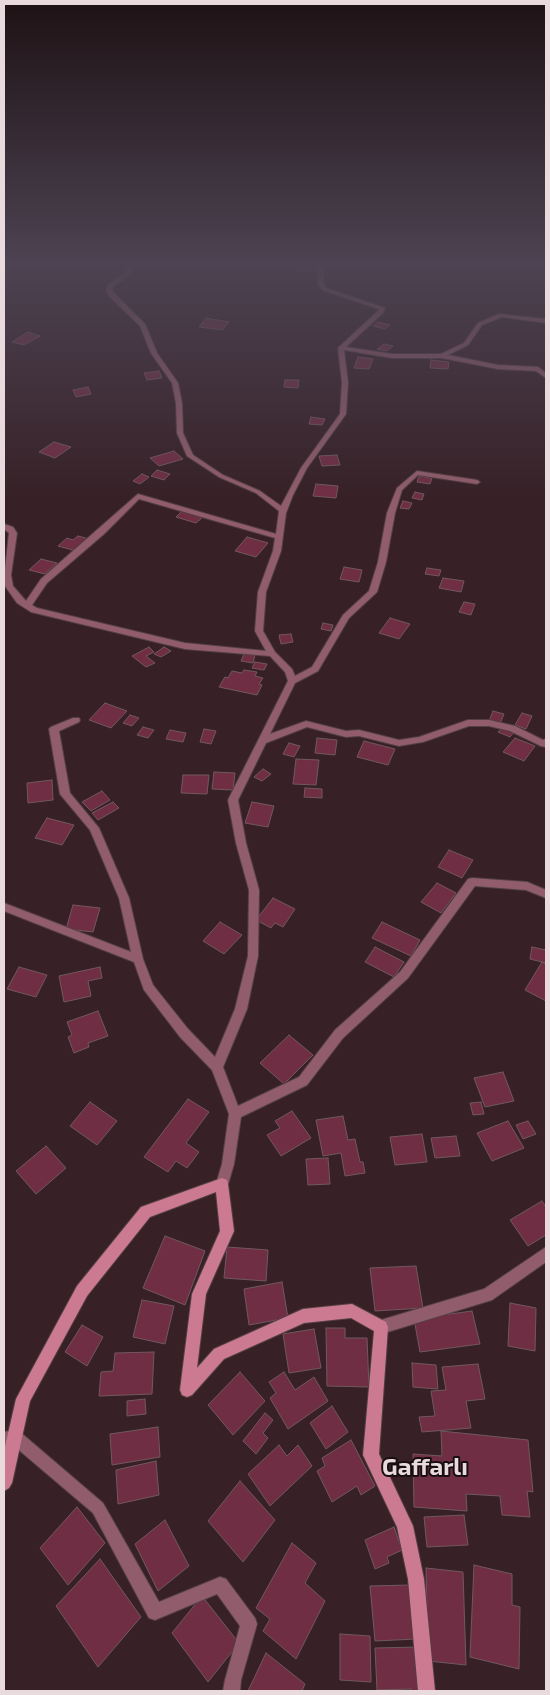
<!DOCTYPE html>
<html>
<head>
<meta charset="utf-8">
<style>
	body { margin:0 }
	#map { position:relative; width:550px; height:1695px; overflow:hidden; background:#372127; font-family:"Exo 2",sans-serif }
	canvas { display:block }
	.frame { position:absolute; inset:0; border:5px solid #e9dadd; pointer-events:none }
</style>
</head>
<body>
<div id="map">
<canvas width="550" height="1695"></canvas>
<div class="frame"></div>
</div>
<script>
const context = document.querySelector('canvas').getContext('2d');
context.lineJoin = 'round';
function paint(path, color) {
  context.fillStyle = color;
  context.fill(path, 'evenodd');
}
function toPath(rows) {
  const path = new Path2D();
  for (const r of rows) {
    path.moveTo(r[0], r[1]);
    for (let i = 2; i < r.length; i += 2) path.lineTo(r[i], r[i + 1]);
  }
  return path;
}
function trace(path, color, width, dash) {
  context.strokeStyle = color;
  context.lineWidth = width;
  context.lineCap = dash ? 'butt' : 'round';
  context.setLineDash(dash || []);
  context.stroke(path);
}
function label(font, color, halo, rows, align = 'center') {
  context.font = font + ' "Exo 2",sans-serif';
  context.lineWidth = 4;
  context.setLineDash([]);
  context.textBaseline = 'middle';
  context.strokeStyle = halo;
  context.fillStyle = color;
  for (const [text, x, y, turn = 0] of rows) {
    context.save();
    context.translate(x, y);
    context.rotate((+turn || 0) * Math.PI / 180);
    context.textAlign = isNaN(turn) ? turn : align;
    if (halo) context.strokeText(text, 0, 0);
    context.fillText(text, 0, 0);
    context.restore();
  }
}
const building = toPath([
	[303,263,313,265,307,271,297,269,303,263],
	[206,318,229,322,222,330,199,327,206,318],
	[378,322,390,325,385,329,373,326,378,322],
	[28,332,40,336,24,345,12,342,28,332],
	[384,344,393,346,387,351,377,349,384,344],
	[358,357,373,359,369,369,354,368,358,357],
	[431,360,449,362,448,369,430,368,431,360],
	[159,371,162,378,147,380,144,373,159,371],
	[285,380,299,380,298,388,284,387,285,380],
	[88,387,91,394,76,397,73,390,88,387],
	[311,417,325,419,322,425,309,424,311,417],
	[54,442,71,447,55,458,39,452,54,442],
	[174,451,183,459,159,466,150,458,174,451],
	[337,455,340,465,322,466,319,456,337,455],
	[157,470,170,474,164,480,151,476,157,470],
	[142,474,149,477,140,484,133,481,142,474],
	[419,476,432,478,430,484,417,482,419,476],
	[316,484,338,486,336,498,313,496,316,484],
	[415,492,424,494,422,500,412,498,415,492],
	[403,501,412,503,409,509,400,508,403,501],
	[183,510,203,517,196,523,176,517,183,510],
	[78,536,89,539,76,551,58,546,67,538,73,540,78,536],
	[247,537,268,543,256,557,235,551,247,537],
	[41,559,57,563,45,574,29,570,41,559],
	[344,567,362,570,359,582,340,579,344,567],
	[427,568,441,570,439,576,425,574,427,568],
	[443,578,464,581,461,592,439,588,443,578],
	[464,602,475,604,471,615,459,612,464,602],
	[390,618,410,624,399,639,379,633,390,618],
	[323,623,333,625,331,631,321,629,323,623],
	[291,634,293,642,281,644,279,635,291,634],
	[149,647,154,652,146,656,155,663,146,667,132,656,149,647],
	[164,647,171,651,161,657,154,654,164,647],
	[244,654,255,655,253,663,241,661,244,654],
	[255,662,267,664,264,670,252,668,255,662],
	[244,670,257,672,255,676,263,678,259,684,262,685,257,695,219,687,225,677,228,678,232,671,242,673,244,670],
	[105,703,127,711,111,728,89,720,105,703],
	[493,711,504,714,500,724,489,721,493,711],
	[522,713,532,716,526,729,515,725,522,713],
	[130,715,139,718,132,726,123,723,130,715],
	[143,727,154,730,148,738,137,735,143,727],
	[503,727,514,732,510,737,498,732,503,727],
	[204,729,216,731,211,744,200,742,204,729],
	[170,730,186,733,183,742,166,739,170,730],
	[317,738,337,740,335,755,315,753,317,738],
	[515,738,535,746,524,761,503,752,515,738],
	[364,741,395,749,388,765,357,757,364,741],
	[289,743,300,746,294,757,283,754,289,743],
	[296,759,319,760,316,785,293,784,296,759],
	[263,769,271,774,262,781,254,777,263,769],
	[214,772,235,773,233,790,212,789,214,772],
	[183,775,209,775,207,794,181,793,183,775],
	[52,780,53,800,28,803,27,783,52,780],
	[305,788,322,789,322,798,304,797,305,788],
	[102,791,110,800,91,811,82,802,102,791],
	[113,802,119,808,98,820,92,813,113,802],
	[252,802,274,806,268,827,245,823,252,802],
	[47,818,74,825,62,845,35,838,47,818],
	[449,850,473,860,462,878,438,867,449,850],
	[437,883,456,893,441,913,421,902,437,883],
	[273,898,295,909,283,927,275,923,271,928,256,920,273,898],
	[73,905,100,908,93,932,66,929,73,905],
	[220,922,242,935,224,954,203,941,220,922],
	[382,922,420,940,411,956,372,938,382,922],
	[375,947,404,962,394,977,365,962,375,947],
	[532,947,546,950,546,963,530,959,532,947],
	[542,962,546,964,546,1001,525,990,542,962],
	[19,967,47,975,36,997,7,989,19,967],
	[100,967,102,978,88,981,91,996,64,1002,59,976,100,967],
	[98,1011,108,1036,88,1043,89,1047,74,1053,68,1037,72,1035,67,1022,98,1011],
	[289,1035,313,1055,284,1084,260,1063,289,1035],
	[503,1072,514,1101,485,1107,474,1078,503,1072],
	[188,1099,209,1112,186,1143,199,1152,187,1168,176,1161,168,1172,144,1157,188,1099],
	[90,1102,117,1121,97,1145,70,1126,90,1102],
	[481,1102,484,1114,473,1115,470,1103,481,1102],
	[292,1111,311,1138,281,1156,267,1135,280,1128,275,1121,292,1111],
	[343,1116,348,1140,355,1139,360,1162,363,1162,365,1173,345,1176,341,1153,323,1156,316,1120,343,1116],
	[508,1121,524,1148,492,1161,477,1133,508,1121],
	[528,1121,536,1134,523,1139,516,1125,528,1121],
	[422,1134,427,1162,395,1165,390,1137,422,1134],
	[456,1136,460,1156,435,1158,431,1138,456,1136],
	[46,1146,66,1168,36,1194,16,1171,46,1146],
	[328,1158,330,1184,308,1185,306,1159,328,1158],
	[542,1201,546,1207,546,1235,528,1246,510,1220,542,1201],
	[165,1236,205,1251,185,1305,143,1288,165,1236],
	[227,1247,268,1250,266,1281,224,1278,227,1247],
	[416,1266,423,1308,375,1311,370,1268,416,1266],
	[282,1282,288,1318,249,1325,244,1289,282,1282],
	[142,1300,174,1306,165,1344,133,1337,142,1300],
	[510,1303,536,1308,535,1351,508,1346,510,1303],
	[472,1311,480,1344,420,1352,414,1319,472,1311],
	[82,1325,103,1337,87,1366,65,1352,82,1325],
	[326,1328,345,1328,345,1338,367,1338,369,1387,327,1386,326,1328],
	[314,1329,321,1368,289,1373,283,1334,314,1329],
	[154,1352,152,1394,99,1396,101,1372,113,1371,115,1353,154,1352],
	[412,1363,436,1365,438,1389,413,1387,412,1363],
	[478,1364,485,1399,466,1401,471,1428,422,1432,419,1417,435,1416,431,1391,446,1390,442,1367,478,1364],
	[240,1372,265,1401,233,1435,208,1405,240,1372],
	[284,1372,295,1390,314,1377,328,1401,288,1429,270,1398,276,1393,269,1382,284,1372],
	[145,1399,146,1414,127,1416,127,1401,145,1399],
	[332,1406,348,1432,326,1449,310,1423,332,1406],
	[265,1413,273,1420,263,1433,268,1438,256,1454,243,1441,265,1413],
	[158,1427,160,1457,112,1465,110,1434,158,1427],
	[441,1431,528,1440,533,1492,527,1491,530,1517,502,1515,500,1496,466,1494,467,1511,414,1507,413,1454,442,1456,441,1431],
	[351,1440,375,1486,361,1495,357,1486,332,1502,317,1471,325,1466,322,1458,351,1440],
	[279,1445,287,1456,298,1445,312,1466,270,1506,248,1474,279,1445],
	[156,1461,159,1495,118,1504,116,1470,156,1461],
	[240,1481,275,1520,243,1562,208,1521,240,1481],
	[77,1507,105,1543,68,1585,40,1548,77,1507],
	[464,1515,468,1545,427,1547,424,1517,464,1515],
	[165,1520,189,1566,158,1591,135,1544,165,1520],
	[394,1527,402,1550,387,1557,389,1563,375,1569,365,1540,394,1527],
	[292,1543,316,1563,305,1583,325,1601,296,1659,263,1631,270,1619,256,1608,292,1543],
	[100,1559,141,1617,98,1667,56,1606,100,1559],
	[474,1565,512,1574,512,1605,520,1607,519,1669,470,1657,474,1565],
	[426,1568,463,1572,466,1665,428,1661,426,1568],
	[410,1585,416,1639,375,1641,370,1586,410,1585],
	[202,1596,239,1643,208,1682,172,1633,202,1596],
	[340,1634,370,1636,371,1682,340,1680,340,1634],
	[419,1647,423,1691,411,1691,411,1689,377,1690,375,1648,419,1647],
	[266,1653,305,1684,302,1691,248,1691,266,1653]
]);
const street = toPath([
	[130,263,135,263,131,273,113,287,112,291,145,324,157,353,178,383,182,403,183,433,193,455,223,475,260,491,281,506,301,468,340,414,342,383,338,348,378,311,379,309,322,290,318,284,318,263,323,263,324,284,326,288,385,308,383,313,346,347,392,354,441,354,464,343,478,323,499,314,546,319,546,323,502,317,482,325,468,345,448,355,498,365,538,367,546,373,546,378,536,371,498,369,442,358,392,358,344,350,348,383,346,414,307,468,293,495,286,513,281,551,266,592,263,631,275,652,292,669,295,676,312,667,343,615,369,591,378,562,387,513,397,488,417,471,477,480,480,482,477,484,418,475,402,490,395,513,386,562,377,592,349,618,318,671,295,683,270,734,306,721,346,731,359,730,399,740,419,737,468,720,489,720,515,726,543,740,546,739,546,747,541,746,510,731,489,726,469,726,423,742,399,746,359,736,346,737,307,727,266,743,238,800,246,843,259,890,258,956,247,1009,223,1067,238,1106,299,1077,335,1030,400,972,468,879,472,878,527,882,546,890,546,898,526,890,475,886,408,978,343,1038,307,1085,241,1117,234,1164,227,1188,222,1190,217,1188,216,1184,222,1164,229,1114,212,1070,180,1037,144,990,134,962,4,911,4,903,131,952,119,898,90,830,60,794,49,729,51,727,73,718,79,718,80,720,79,722,59,731,70,793,99,828,129,898,143,959,153,985,188,1029,215,1057,235,1009,248,956,249,890,236,843,228,800,288,681,285,672,270,656,185,649,31,612,17,603,5,586,4,578,9,533,4,529,4,524,13,527,17,533,11,575,13,586,26,601,41,579,138,494,276,534,279,511,256,493,219,477,187,456,177,433,176,403,172,383,151,353,140,326,110,297,106,291,108,285,126,272,130,263],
	[139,499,275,538,273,551,258,592,255,631,266,651,185,643,37,608,32,605,47,583,104,534,139,499],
	[546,1247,546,1262,492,1300,381,1334,376,1332,374,1327,376,1322,381,1320,484,1289,546,1247],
	[15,1430,20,1432,103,1503,159,1602,220,1577,226,1579,255,1618,257,1624,241,1680,240,1691,223,1691,225,1680,240,1626,217,1594,155,1620,149,1618,93,1513,13,1445,4,1446,4,1432,15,1430]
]);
const secondary = toPath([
	[222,1178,227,1180,228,1184,234,1231,206,1294,197,1368,214,1349,303,1309,352,1304,386,1322,388,1327,379,1454,413,1526,424,1579,435,1691,418,1691,408,1579,397,1527,363,1455,374,1331,351,1318,304,1323,224,1359,192,1395,187,1397,182,1395,180,1390,192,1294,220,1231,216,1192,150,1217,87,1296,30,1401,12,1483,9,1488,4,1491,4,1451,16,1399,77,1286,141,1207,222,1178]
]);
const nearQuarternames = [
	["Gaffarlı",425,1467]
];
paint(building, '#702e44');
trace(building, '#71585e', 1);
trace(street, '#533f44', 2);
trace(secondary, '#533f44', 2);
paint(street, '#915d6c');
paint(secondary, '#cc7a92');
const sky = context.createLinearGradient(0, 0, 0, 500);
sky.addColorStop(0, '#1e1215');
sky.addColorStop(0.53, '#4d4352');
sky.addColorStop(1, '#4d435200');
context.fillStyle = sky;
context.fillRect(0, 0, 550, 500);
label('bold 24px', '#e9dadd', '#180e11', nearQuarternames);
</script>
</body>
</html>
